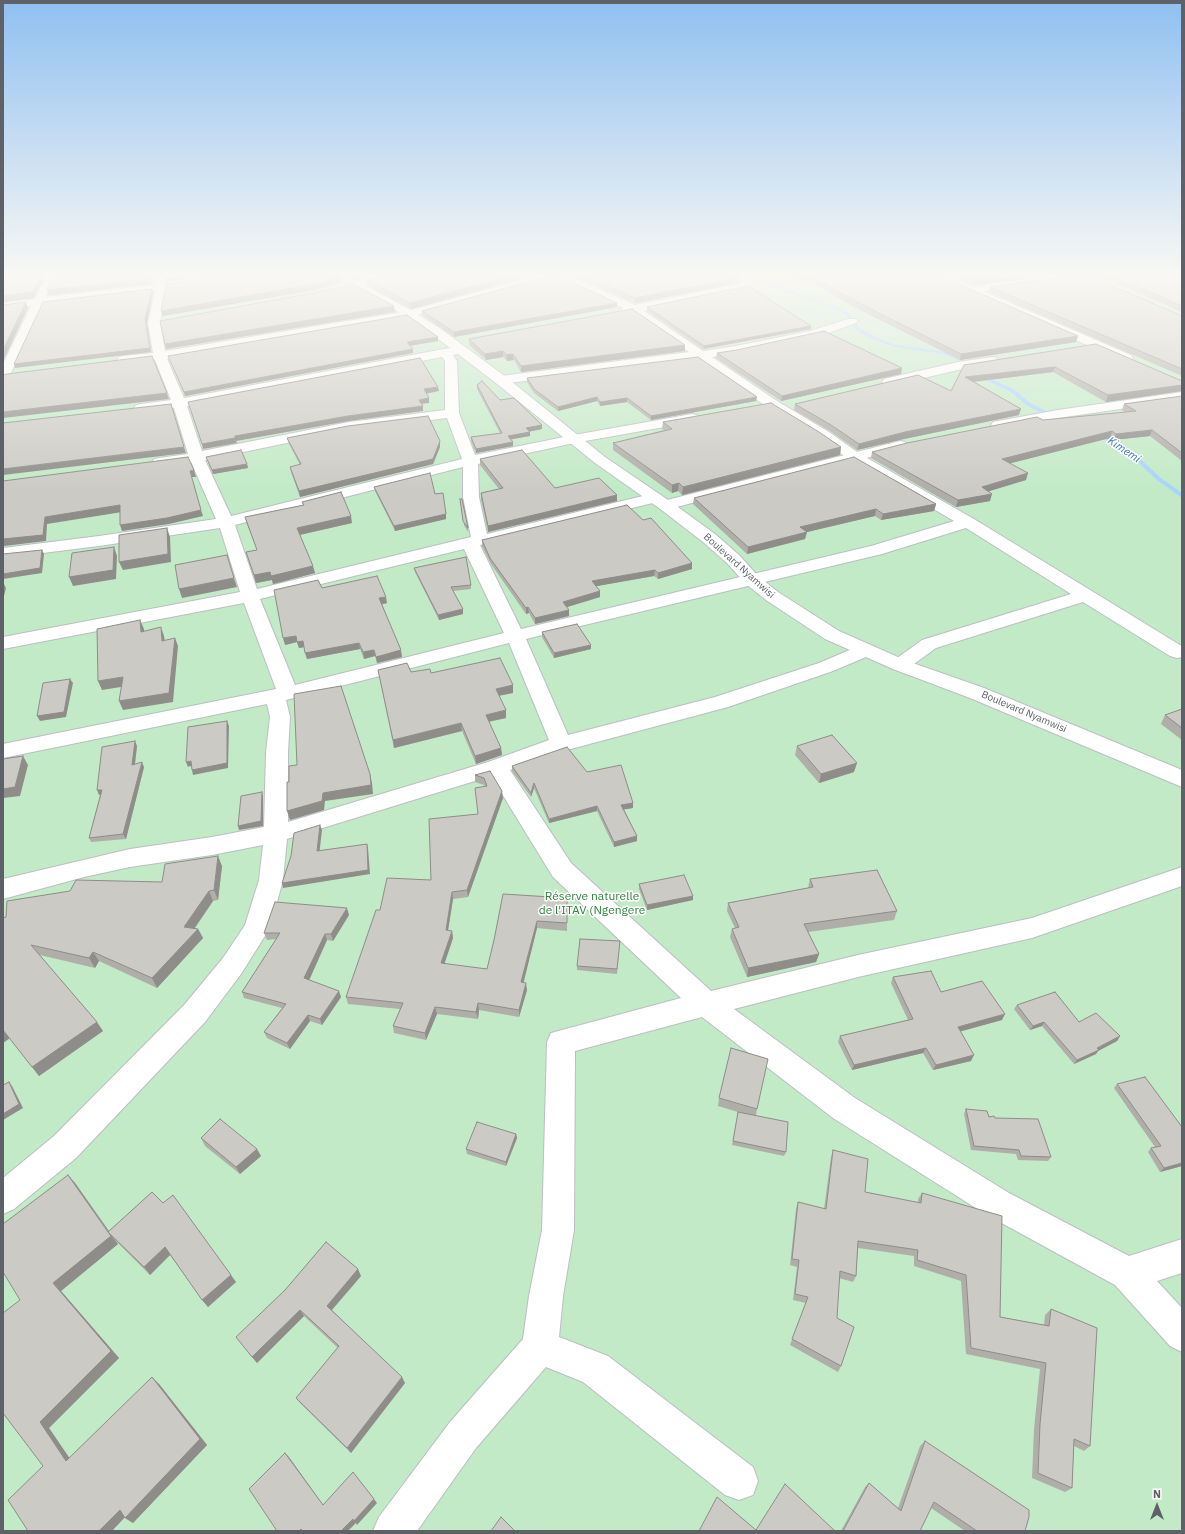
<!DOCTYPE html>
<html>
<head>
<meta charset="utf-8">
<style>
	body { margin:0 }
	#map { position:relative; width:1185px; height:1534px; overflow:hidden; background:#f1f0e7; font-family:"IBM Plex Sans",sans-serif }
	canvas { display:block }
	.frame { position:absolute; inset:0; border:4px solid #5e6268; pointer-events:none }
	.north { position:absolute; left:1137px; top:1486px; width:40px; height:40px; -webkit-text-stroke:3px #fff; paint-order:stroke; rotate:0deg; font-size:11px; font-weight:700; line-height:16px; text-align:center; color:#5e6268 }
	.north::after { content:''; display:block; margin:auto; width:14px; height:18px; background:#5e6268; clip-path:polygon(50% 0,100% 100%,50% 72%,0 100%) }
</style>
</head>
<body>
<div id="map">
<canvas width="1185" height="1534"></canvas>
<div class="frame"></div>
<div class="north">N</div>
</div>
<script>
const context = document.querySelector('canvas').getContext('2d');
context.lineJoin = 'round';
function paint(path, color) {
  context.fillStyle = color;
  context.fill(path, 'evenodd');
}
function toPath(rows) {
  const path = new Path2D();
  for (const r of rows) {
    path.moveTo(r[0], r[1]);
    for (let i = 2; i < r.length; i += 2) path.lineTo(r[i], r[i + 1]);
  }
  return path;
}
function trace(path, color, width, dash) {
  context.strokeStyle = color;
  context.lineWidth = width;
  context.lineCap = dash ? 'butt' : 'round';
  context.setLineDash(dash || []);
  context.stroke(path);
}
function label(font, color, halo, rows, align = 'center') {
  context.font = font + ' "IBM Plex Sans",sans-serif';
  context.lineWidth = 3;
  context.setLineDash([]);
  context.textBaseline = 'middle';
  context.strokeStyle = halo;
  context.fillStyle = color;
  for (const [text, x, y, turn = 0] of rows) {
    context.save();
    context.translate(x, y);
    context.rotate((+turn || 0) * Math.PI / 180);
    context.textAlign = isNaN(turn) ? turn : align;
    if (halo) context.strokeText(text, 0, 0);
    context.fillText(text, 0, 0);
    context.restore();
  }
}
const green = toPath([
	[3,276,1182,276,1182,1531,3,1531]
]);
const stream = toPath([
	[759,276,763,276,769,283,844,310,849,313,856,324,860,328,875,337,896,345,946,352,963,359,971,370,967,371,959,361,943,354,895,347,871,339,856,330,852,325,846,315,842,312,767,285,759,276],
	[979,375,983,375,1015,390,1030,403,1054,415,1068,418,1076,422,1073,424,1050,417,1026,405,1011,392,979,377,979,375],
	[1098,432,1115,440,1133,452,1161,478,1182,493,1182,498,1157,480,1129,454,1111,442,1096,435,1095,434,1098,432]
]);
const minor = toPath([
	[46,276,56,276,46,297,154,285,151,276,161,276,165,283,206,276,230,276,225,279,166,289,160,323,165,351,408,311,536,276,554,276,553,278,410,317,167,359,184,398,460,346,464,347,466,350,464,353,453,355,457,361,459,413,475,455,574,435,692,414,697,415,699,418,697,421,692,422,574,443,478,464,479,497,487,534,655,493,661,495,663,498,661,501,480,545,521,629,871,546,954,521,850,460,819,438,767,407,698,359,501,384,496,383,494,380,496,377,501,376,689,352,632,313,621,313,619,311,623,308,557,278,556,276,570,276,635,305,738,284,742,281,742,276,752,276,753,282,746,289,644,311,703,351,736,346,810,331,848,319,856,319,858,321,856,323,817,337,736,354,712,357,777,401,829,432,860,454,974,519,1180,645,1182,645,1182,657,1177,658,1170,656,1083,602,936,648,907,669,900,671,893,669,890,665,893,661,922,640,1071,594,966,528,882,554,526,639,568,735,715,697,819,663,859,646,866,644,873,646,876,650,873,654,833,671,728,707,567,750,510,770,571,863,711,991,858,955,1032,918,1182,867,1182,886,1032,938,858,977,734,1009,855,1098,1009,1193,1129,1256,1182,1239,1182,1273,1157,1281,1182,1308,1182,1352,1170,1346,1115,1285,987,1215,833,1118,702,1017,575,1051,574,1230,563,1296,559,1337,608,1356,753,1467,758,1481,753,1495,739,1500,725,1495,583,1382,546,1367,476,1448,417,1531,373,1531,379,1517,450,1422,523,1339,529,1296,542,1230,547,1042,551,1033,681,998,553,877,491,776,287,839,283,880,270,928,241,974,205,1022,76,1158,14,1209,3,1214,3,1178,54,1136,185,1004,223,958,245,925,259,880,263,845,212,855,130,867,84,877,3,899,3,879,130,849,212,837,264,827,266,752,270,717,267,704,3,758,3,744,276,689,244,603,3,649,3,637,240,592,220,528,99,546,3,558,3,548,99,536,216,519,191,462,159,466,154,465,152,462,154,459,159,458,188,454,174,408,141,412,136,411,134,408,136,405,141,404,171,400,155,360,123,364,119,363,117,360,119,357,123,356,153,353,148,323,155,291,43,305,9,377,8,380,3,381,3,364,31,306,3,309,3,303,35,299,46,276],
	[442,357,445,361,445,410,349,422,202,451,187,406,442,357],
	[447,418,462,459,231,516,205,460,349,430,447,418],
	[463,467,463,497,471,537,257,589,235,525,463,467],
	[464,549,504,633,295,685,260,599,464,549],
	[509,643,549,740,488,762,288,822,288,752,290,717,286,700,509,643],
	[375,276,393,276,392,278,332,293,327,290,328,288,375,276],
	[1049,276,1079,276,1074,279,969,293,964,290,969,287,1049,276],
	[993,357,997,358,999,361,997,364,958,370,889,386,884,385,882,382,884,379,958,362,993,357]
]);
const tertiary = toPath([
	[934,276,948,276,1131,355,1133,358,1131,361,1123,361,935,278,934,276],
	[1182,392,1182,400,1058,418,998,429,993,428,991,425,993,422,998,421,1058,410,1182,392],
	[900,441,905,442,907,445,905,448,665,510,659,508,657,505,659,502,900,441]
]);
const secondary = toPath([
	[334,276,347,276,414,312,441,329,506,377,605,457,671,502,715,534,739,555,758,576,778,592,839,631,907,661,984,688,1182,770,1182,787,970,698,893,669,825,639,766,600,746,584,727,563,703,542,659,508,595,463,496,383,433,335,406,316,334,276]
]);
const wall = toPath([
	[162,276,196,276,166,281],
	[350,276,368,276,356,279],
	[385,276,530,276,411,309,368,286,367,280],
	[574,276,735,276,738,278,737,283,635,303],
	[793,276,940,276,1076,342,960,360,858,309,809,281,804,282],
	[952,276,1037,276,973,285],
	[1100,276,1182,276,1182,312],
	[990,287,1182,316,1182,376,989,292],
	[617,303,617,307,454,337,422,315,422,311],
	[647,307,811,326,811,329,703,349,647,311],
	[469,339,685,351,521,372,514,360,507,361,503,357,486,360,469,345],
	[438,341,410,346,413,353,185,396,168,356],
	[1096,344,1182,381,1182,391,1106,402,1053,372,973,382,1019,415,904,439,857,450,830,431,794,410,795,404,951,391,964,365],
	[717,353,901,374,781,401,716,358],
	[527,378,756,401,651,420,627,402,600,406,597,401,558,411,534,393,527,382],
	[477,385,500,400,542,425,542,429,529,432,530,436,511,439,513,442,513,446,476,453,471,441,471,437,500,433,477,389],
	[1182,396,1182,461,1150,436,1113,440,1110,438,1010,463,1026,480,988,491,990,501,956,507,871,458,872,452,1043,420,1125,412,1122,410,1124,404],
	[663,422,841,447,840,455,682,495,678,491,672,493,613,450,613,443,664,430,662,429],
	[287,438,440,447,433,464,300,497,291,472,290,467,300,465,289,444],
	[206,457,247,464,248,468,213,474],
	[480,459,555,488,617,501,488,532,481,499,481,493,499,489,480,465],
	[374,487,435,494,446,519,395,531,375,491],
	[694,498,936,504,934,511,881,520,875,516,806,532,807,532,805,539,747,554,693,504],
	[460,499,468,528,468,532,464,525],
	[302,502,352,523,300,535,315,573,273,584,272,580,256,583,246,552,257,550,247,524,245,517,303,505],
	[643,520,692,563,692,569,658,579,654,576,596,586,600,591,600,597,567,607,569,616,535,624,529,613,526,614,491,564,482,546,482,540],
	[414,568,471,585,471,589,453,591,463,614,439,620,415,572],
	[322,588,387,603,382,604,402,657,377,663,375,656,364,659,360,649,307,659,304,647,299,648,297,642,285,645],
	[542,632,591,645,591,649,554,658,542,637],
	[378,670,411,672,431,673,513,693,499,696,506,718,489,722,501,748,502,755,476,764,462,731,394,748],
	[1182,709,1182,740,1161,724,1165,715],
	[137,746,135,765,144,767,126,839,91,842,89,838,100,795,99,795],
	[797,746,854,772,819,783,795,755],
	[512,766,587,772,633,803,633,808,624,809,637,836,637,841,614,847,597,811,549,823,534,788,531,797,512,771],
	[490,771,503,798,468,897,453,899,448,930,452,931,453,938,444,964,487,969,494,940,567,905,567,931,537,928,523,982,527,990,519,1017,479,1010,478,1019,437,1014,426,1040,394,1033,393,1026,400,1009,348,1004,346,997,380,910,431,880,478,814,485,787,484,785,475,782,475,775],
	[222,866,218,900,213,901,195,928,198,929,203,938,157,988,99,961,95,968,40,955,103,1031,39,1076,10,1038,3,1043,3,918,162,882],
	[810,879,897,911,894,920,808,932,819,954,816,962,747,977,730,937,732,929,735,928,727,911,728,903,808,888],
	[639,884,693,896,693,900,647,910,639,889],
	[349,915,333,941,327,940,309,980,341,997,322,1025,310,1021,290,1049,267,1038,264,1032,282,1008,244,998,242,992,276,939,267,940,264,933],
	[620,941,617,974,577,970,577,966],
	[893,977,941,992,1002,1020,960,1031,971,1061,933,1070,923,1053,852,1070,838,1042,840,1036,908,1020,891,983],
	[1017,1005,1079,1022,1120,1036,1117,1041,1098,1051,1096,1054,1074,1064,1042,1026,1030,1030,1014,1009],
	[1117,1084,1182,1166,1160,1172,1148,1152,1151,1148,1155,1147,1114,1088],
	[719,1098,757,1109,756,1115,786,1152,784,1156,732,1145,738,1112,718,1106],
	[966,1109,995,1118,1051,1157,1048,1161,1018,1160,1016,1154,971,1150,964,1114],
	[516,1134,517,1138,506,1166,467,1154,466,1149],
	[201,1138,261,1156,240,1174,205,1146],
	[833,1150,865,1192,918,1203,918,1199,922,1193,1000,1317,1044,1325,1045,1315,1051,1309,1090,1446,1084,1451,1074,1446,1072,1488,1065,1492,1032,1478,1034,1429,1040,1369,966,1354,961,1281,914,1266,914,1256,858,1248,856,1276,853,1282,839,1278,837,1318,841,1366,838,1372,790,1345,806,1303,793,1300,797,1267,790,1265,796,1209,798,1202,824,1209,831,1157],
	[68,1175,75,1183,109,1231,152,1192,236,1282,208,1307,170,1255,150,1275,115,1240,118,1244,61,1291,119,1358,49,1428,69,1458,159,1384,207,1445,133,1523,43,1466,20,1300],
	[361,1276,332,1310,405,1383,351,1453,300,1403,296,1398,338,1348,304,1316,257,1363,236,1337],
	[925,1441,1025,1531,965,1531,931,1508,920,1531,841,1531,865,1487,869,1483,898,1508,920,1446]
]);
const shadedWall = toPath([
	[41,276,45,276,34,298,3,302,3,296],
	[164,276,196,276,166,281],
	[355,276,368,276,356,279],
	[511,276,530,276,411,309,410,303],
	[805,276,810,276,809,281,804,282],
	[1001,276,1037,276,973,285,974,280],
	[342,277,343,282,315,290,163,316,161,311],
	[738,278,737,283,635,303,635,298],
	[150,279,152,284,49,295,47,290],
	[152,289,153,293,147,323,151,352,15,368,14,364,145,319],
	[26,302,28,308,3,361,3,350],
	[617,303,617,307,454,337,454,332],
	[394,306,395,312,166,349,165,344],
	[811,326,811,329,703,349,704,346],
	[1078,336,1076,342,960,360,961,354],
	[438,337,438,341,408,346,407,342],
	[685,345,685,351,521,372,521,366],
	[413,349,413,353,185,396,184,392],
	[503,351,503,357,486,360,485,354],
	[513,354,514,360,507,361,506,355],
	[1055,367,1053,372,963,383,965,377],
	[902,368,901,374,781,401,782,396],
	[1182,385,1182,391,1106,402,1108,395],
	[438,387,439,391,425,394,424,389],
	[167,393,169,399,3,418,3,412],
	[597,397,597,401,558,411,558,407],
	[757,397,756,401,651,420,651,416],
	[429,398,429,403,420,404,419,400],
	[627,398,627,402,600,406,600,402],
	[423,406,423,411,349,421,236,441,237,443,203,449,202,444,235,436,348,416],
	[1021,409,1019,415,904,439,857,450,859,444,905,432],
	[542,425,542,429,526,432,526,428],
	[1152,430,1150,436,1113,440,1116,434],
	[1112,431,1110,438,1000,466,1002,459],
	[530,432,530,436,508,440,508,436],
	[440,441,440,447,433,464,300,497,299,491],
	[513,442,513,446,476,453,476,449],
	[184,447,186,453,3,475,3,469],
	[841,447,840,455,682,495,683,487],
	[247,464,248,468,213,474,212,470],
	[194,470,196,477,192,477,190,471],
	[1028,473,1026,480,980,494,982,487],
	[679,483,678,491,672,493,672,485],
	[992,494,990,501,956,507,958,500],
	[617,495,617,501,488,532,488,526],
	[936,504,934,511,881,520,883,514],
	[120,505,122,512,47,524,46,541,4,546,3,543,3,539,45,517],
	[876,509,875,516,799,534,800,527],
	[201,510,203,516,169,524,122,531,120,525],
	[446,514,446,519,395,531,394,526],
	[351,516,352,523,299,535,297,528],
	[167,528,170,537,171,562,123,570,119,562],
	[807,532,805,539,747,554,748,547],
	[114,547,117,556,116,579,73,586,69,577],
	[42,550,44,554,42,573,3,579,3,574],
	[692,563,692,569,658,579,658,573],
	[313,566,315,573,273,584,272,580,256,583,254,575,270,572],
	[655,570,654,576,592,587,592,581],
	[234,578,237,587,182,598,179,589],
	[3,582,6,588,3,600],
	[600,591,600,597,564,608,563,602],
	[386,597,387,603,380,605,379,598],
	[528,607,529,613,526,614,526,608],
	[463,609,463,614,439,620,438,615],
	[569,610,569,616,535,624,535,618],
	[140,620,144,629,145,640,141,632],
	[161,627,164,636,166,649,162,641],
	[296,636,303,641,305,647,299,648,297,642,285,645,283,638],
	[175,638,178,646,173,702,123,710,119,701],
	[359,643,360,649,307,659,305,653],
	[591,645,591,649,554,658,554,653],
	[374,650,375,656,364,659,363,652],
	[401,650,402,657,377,663,376,657],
	[123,677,127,686,102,690,98,681],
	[70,679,73,683,66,717,40,721,37,716],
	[513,685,513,693,496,696,496,689],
	[506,710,506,718,486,722,486,715],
	[227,721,229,726,228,768,193,775,192,770],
	[461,723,462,731,394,748,393,740],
	[135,741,137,746,134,770,132,765],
	[501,748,502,755,476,764,475,756],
	[23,756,28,765,20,796,3,798,3,789],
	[191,761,193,765,188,767,186,762],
	[142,762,144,767,126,839,123,834],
	[857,763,854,772,819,783,821,774],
	[370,774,372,783,373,794,325,801,324,810,290,820,287,811,323,793],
	[534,783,534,788,531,797,531,793],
	[97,790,102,790,104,794,99,795],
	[502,791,503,798,468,897,467,890],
	[262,792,263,796,263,826,239,830,238,826],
	[633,803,633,808,621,810,621,805],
	[597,806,597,811,549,823,549,819],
	[320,825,322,830,319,856,317,851],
	[637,836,637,841,614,847,614,842],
	[367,844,368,848,370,874,283,888,282,883],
	[218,856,222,866,218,900,214,890],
	[209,891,213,901,189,936,184,927],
	[452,892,453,899,447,937,446,930],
	[693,896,693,900,647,910,647,905],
	[347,908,349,915,333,941,331,934],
	[537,921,537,928,522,989,521,982],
	[198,929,203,938,157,988,152,978],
	[452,931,453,938,442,971,441,963],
	[325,934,327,940,307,985,304,978],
	[93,952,99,961,95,968,89,958],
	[819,954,816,962,747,977,748,968],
	[526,983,527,990,519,1017,519,1010],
	[339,991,341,997,322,1025,320,1019],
	[478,1003,479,1010,478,1019,476,1012],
	[435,1007,437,1014,426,1040,425,1033],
	[1005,1014,1002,1020,955,1033,958,1027],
	[308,1015,310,1021,290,1049,287,1043],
	[97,1022,103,1031,39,1076,32,1067],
	[1044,1022,1042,1026,1030,1030,1033,1026],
	[3,1030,10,1038,3,1043],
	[1120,1036,1117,1041,1098,1051,1096,1054,1074,1064,1077,1060],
	[926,1048,923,1053,852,1070,854,1065],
	[974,1055,971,1061,933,1070,936,1065],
	[9,1082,12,1086,23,1108,3,1120,3,1114],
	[516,1134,517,1138,506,1166,506,1162],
	[257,1149,261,1156,240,1174,236,1167],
	[1182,1163,1182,1166,1160,1172,1164,1168],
	[68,1175,75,1183,113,1237,109,1232],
	[108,1232,118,1244,61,1291,119,1358,49,1428,75,1466,66,1461,40,1422,53,1283],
	[165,1247,171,1254,150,1275,144,1267],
	[358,1269,361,1276,330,1312,327,1306],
	[231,1275,236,1282,208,1307,202,1300],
	[300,1310,304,1316,257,1363,252,1357],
	[152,1377,159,1384,207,1445,133,1523,125,1518],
	[402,1377,405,1383,351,1453,347,1448],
	[285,1453,289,1457,326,1509,323,1505],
	[374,1499,377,1503,357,1525,356,1523,348,1531,341,1531],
	[120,1510,128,1514,112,1531,99,1531]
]);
const building = toPath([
	[3,276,41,276,32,292,3,296,3,276],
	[53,276,150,276,150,279,47,290,53,276],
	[220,276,339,276,342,277,314,284,161,311,166,285,220,276],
	[385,276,511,276,410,303,367,280,385,276],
	[550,276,558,276,617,303,454,332,422,311,550,276],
	[585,276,735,276,738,278,635,298,585,276],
	[811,276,940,276,1078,336,961,354,859,303,811,276],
	[966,276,1001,276,974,280,966,276],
	[1070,276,1089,276,1182,316,1182,369,990,287,1070,276],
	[1113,276,1182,276,1182,306,1113,276],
	[353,284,394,306,165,344,160,321,314,293,353,284],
	[748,286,811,326,704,346,647,307,748,286],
	[152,289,145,319,150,348,14,364,43,302,152,289],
	[26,302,3,350,3,305,26,302],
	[632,309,685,345,521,366,513,354,506,355,503,351,485,354,469,339,632,309],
	[407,315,438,337,407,342,413,349,184,392,168,356,407,315],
	[824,331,902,368,782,396,717,353,737,350,824,331],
	[1096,344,1182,381,1182,385,1108,395,1055,367,965,377,1021,409,905,432,859,444,831,425,795,404,918,375,951,391,964,365,1096,344],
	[152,356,167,393,3,412,3,375,7,374,152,356],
	[698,357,757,397,651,416,627,398,600,402,597,397,558,407,534,389,527,378,698,357],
	[420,358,438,387,424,389,429,398,419,400,423,406,348,416,235,436,235,438,202,444,188,402,420,358],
	[482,381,500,400,514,398,542,425,526,428,530,432,508,436,513,442,476,449,471,437,502,433,477,385,482,381],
	[1182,396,1182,453,1152,430,1116,434,1112,431,1002,459,1028,473,982,487,992,494,958,500,872,452,907,443,1037,417,1043,420,1136,411,1124,404,1182,396],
	[771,403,819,432,841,447,683,487,679,483,672,485,613,443,672,429,663,422,771,403],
	[171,404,184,447,3,469,3,423,171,404],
	[428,416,440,441,433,459,299,491,290,467,301,464,287,438,348,426,428,416],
	[241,450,247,464,212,470,206,457,241,450],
	[522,450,555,488,599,478,617,495,488,526,481,493,503,488,480,459,522,450],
	[188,457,194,470,190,471,201,510,167,518,120,525,120,505,45,517,43,535,3,539,3,481,188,457],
	[854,457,936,504,883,514,876,509,800,527,807,532,748,547,694,498,854,457],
	[430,473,435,494,443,493,446,514,394,526,374,487,430,473],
	[341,492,351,516,297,528,313,566,271,576,270,572,254,575,246,552,257,550,245,517,304,505,302,502,341,492],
	[460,499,462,499,468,528,463,521,460,499],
	[627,505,643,520,651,518,692,563,658,573,655,570,592,581,600,591,563,602,569,610,535,618,528,607,526,608,490,558,482,540,627,505],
	[167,528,168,554,119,562,119,535,167,528],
	[114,547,113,570,69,577,72,553,114,547],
	[42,550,40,568,3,574,3,554,42,550],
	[227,555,234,578,179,589,175,565,227,555],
	[466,557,471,585,451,587,463,609,438,615,414,568,466,557],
	[377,576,386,597,379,598,401,650,376,657,374,650,363,652,359,643,305,653,303,641,297,642,296,636,283,638,274,590,318,580,322,588,377,576],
	[140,620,141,632,161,627,162,641,175,638,169,693,119,701,123,677,98,681,97,629,140,620],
	[577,624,591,645,554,653,542,632,577,624],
	[500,658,513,685,496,689,506,710,486,715,501,748,475,756,461,723,393,740,378,670,407,663,411,672,430,669,431,673,500,658],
	[70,679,64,712,37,716,43,683,70,679],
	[341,686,370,774,371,785,323,793,322,801,287,811,287,782,289,782,289,766,297,765,294,694,341,686],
	[1182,709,1182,728,1165,715,1182,709],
	[227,721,227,763,192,770,191,761,186,762,188,727,227,721],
	[832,735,857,763,821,774,797,746,832,735],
	[135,741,132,765,142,762,123,834,89,838,102,790,97,790,102,747,135,741],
	[567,747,587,772,621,765,633,803,621,805,637,836,614,842,597,806,549,819,534,783,531,793,512,766,567,747],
	[23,756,15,787,3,789,3,759,23,756],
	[490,771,502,791,467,890,452,892,446,930,452,931,441,963,487,969,494,940,503,894,567,898,567,923,537,921,521,982,526,983,519,1010,478,1003,476,1012,435,1007,425,1033,393,1026,403,1003,346,997,376,910,380,910,387,878,431,880,429,819,478,814,475,788,487,786,484,778,475,775,490,771],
	[262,792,261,821,238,826,241,796,262,792],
	[320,825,317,851,367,844,368,870,282,883,291,856,294,833,320,825],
	[218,856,214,890,209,891,184,927,198,929,152,978,93,952,89,958,31,945,97,1022,32,1067,3,1030,3,918,6,917,7,901,70,891,76,880,162,882,165,864,218,856],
	[877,870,897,911,804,924,819,954,748,968,732,929,739,927,728,903,813,887,810,879,877,870],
	[684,875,693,896,647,905,639,884,684,875],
	[275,902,347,908,331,934,325,934,304,978,339,991,320,1019,308,1015,287,1043,264,1032,286,1004,242,992,280,933,264,933,275,902],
	[580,939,620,941,617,969,577,966,580,939],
	[931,971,941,992,982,981,1005,1014,958,1027,974,1055,936,1065,926,1048,854,1065,840,1036,913,1019,893,977,931,971],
	[1055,992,1079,1022,1096,1013,1120,1036,1097,1048,1099,1050,1077,1060,1044,1022,1033,1026,1017,1005,1055,992],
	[731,1048,768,1059,757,1109,719,1098,731,1048],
	[1145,1077,1182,1127,1182,1163,1164,1168,1151,1148,1161,1146,1117,1084,1145,1077],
	[9,1082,19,1104,3,1114,3,1085,9,1082],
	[966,1109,987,1111,989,1117,994,1116,995,1118,1038,1119,1051,1157,1021,1156,1019,1150,974,1146,966,1109],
	[738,1112,788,1122,786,1152,733,1141,738,1112],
	[220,1119,257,1149,236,1167,201,1138,220,1119],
	[477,1122,516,1134,506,1162,466,1149,477,1122],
	[833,1150,868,1159,865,1192,921,1203,922,1193,1002,1216,1000,1317,1049,1326,1051,1309,1097,1328,1090,1446,1074,1439,1072,1488,1038,1473,1040,1424,1046,1363,971,1348,966,1275,917,1260,918,1250,858,1241,856,1276,840,1271,837,1318,854,1327,841,1366,792,1339,808,1297,795,1294,799,1260,792,1259,798,1202,826,1209,833,1150],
	[68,1175,108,1232,152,1192,163,1203,173,1195,231,1275,202,1300,165,1247,144,1267,108,1232,111,1236,53,1283,111,1351,40,1422,66,1461,152,1377,200,1439,125,1518,120,1510,99,1531,28,1531,8,1500,43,1466,3,1413,3,1313,20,1300,3,1272,3,1224,68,1175],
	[326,1242,358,1269,327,1306,402,1377,347,1448,296,1398,339,1346,300,1310,252,1357,236,1337,285,1290,326,1242],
	[925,1441,1029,1510,1029,1517,1025,1531,977,1531,934,1502,920,1531,843,1531,869,1483,901,1511,925,1441],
	[285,1453,323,1505,353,1472,374,1499,354,1521,353,1519,341,1531,302,1531,301,1529,299,1531,277,1531,249,1489,285,1453],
	[785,1484,835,1531,699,1531,717,1497,756,1530,785,1484],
	[501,1517,515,1531,491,1531,501,1517]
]);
const farStreetnames = [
	["Boulevard Nyamwisi",739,566,42],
	["Boulevard Nyamwisi",1024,712,23]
];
const farWaternames = [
	["Kimemi",1124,450,34]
];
const parkNames = [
	["Réserve naturelle",592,897],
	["de l'ITAV (Ngengere",592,911]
];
paint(green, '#c2eac6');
paint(stream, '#a9d2ff');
trace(minor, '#bbbec3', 2);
trace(tertiary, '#bbbec3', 2);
trace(secondary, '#bcbfc5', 2);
paint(minor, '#fff');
paint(tertiary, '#fff');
paint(secondary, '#fff');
paint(wall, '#afaea9');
paint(shadedWall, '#8f8d89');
paint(building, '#cccac4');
trace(building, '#8f8d89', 1);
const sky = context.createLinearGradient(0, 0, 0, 491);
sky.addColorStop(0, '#8fc0f1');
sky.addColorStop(0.56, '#f9f8f4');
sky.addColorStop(1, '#f9f8f400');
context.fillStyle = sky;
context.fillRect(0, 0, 1185, 491);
label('10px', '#5e6268', '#fff', farStreetnames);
label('italic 11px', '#3f75c4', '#fff', farWaternames);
label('12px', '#2f863a', '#fff', parkNames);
</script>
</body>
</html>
